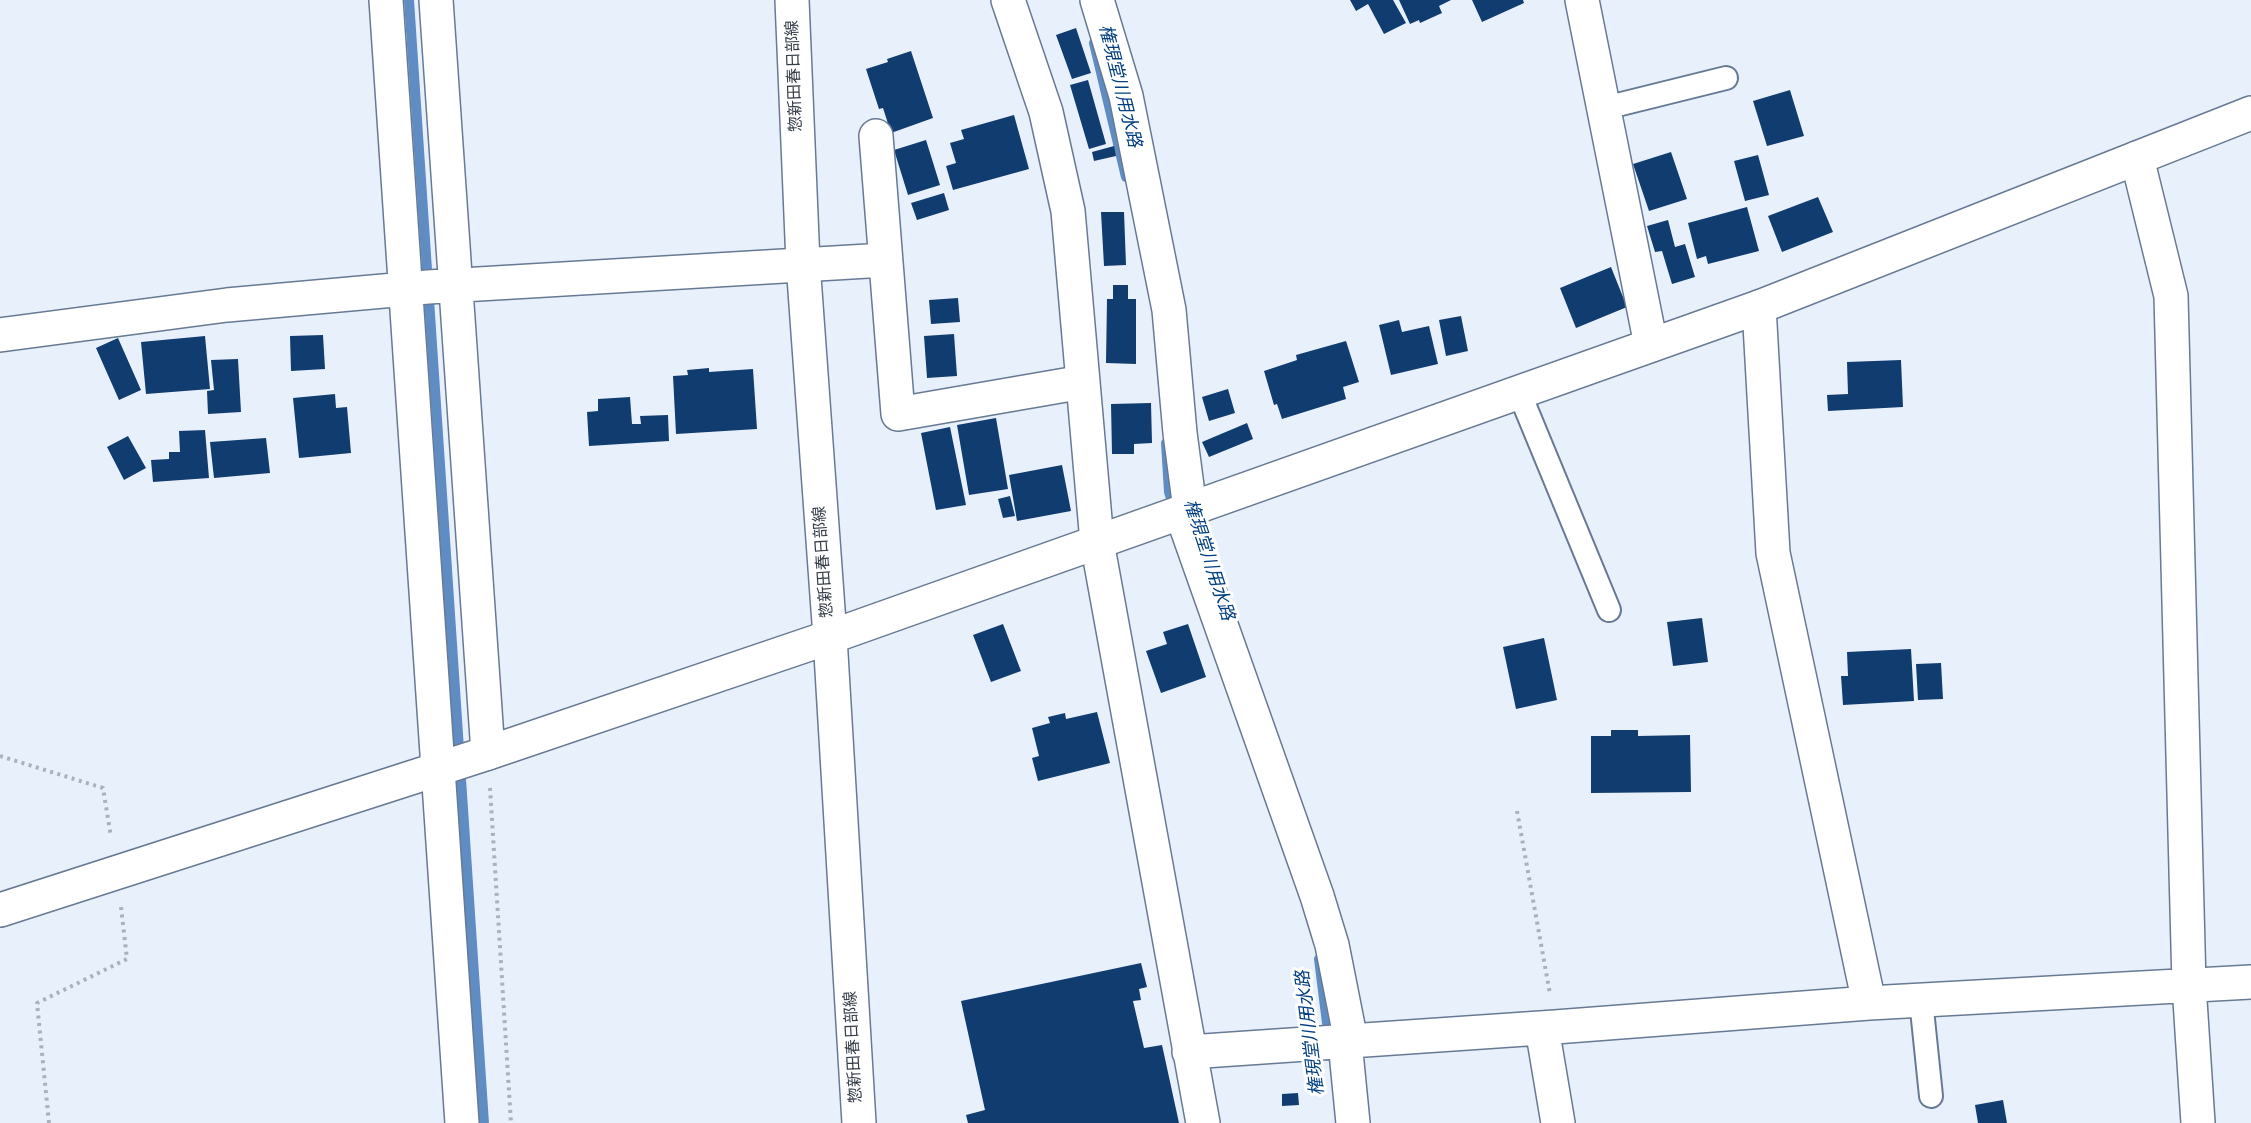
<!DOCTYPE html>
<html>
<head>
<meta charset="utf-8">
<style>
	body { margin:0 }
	canvas { display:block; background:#e8f0fc }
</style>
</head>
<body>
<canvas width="2251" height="1123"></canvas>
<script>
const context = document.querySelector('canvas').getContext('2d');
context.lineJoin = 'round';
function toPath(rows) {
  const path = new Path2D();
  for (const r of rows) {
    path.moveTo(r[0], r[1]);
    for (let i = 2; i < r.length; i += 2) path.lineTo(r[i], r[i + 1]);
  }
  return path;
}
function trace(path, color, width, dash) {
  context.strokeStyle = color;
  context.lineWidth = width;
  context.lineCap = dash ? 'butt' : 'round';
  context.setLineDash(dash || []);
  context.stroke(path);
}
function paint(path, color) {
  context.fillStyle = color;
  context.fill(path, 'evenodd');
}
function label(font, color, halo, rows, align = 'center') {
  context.font = font + ' "Roboto Condensed","Noto Sans JP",sans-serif';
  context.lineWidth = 6;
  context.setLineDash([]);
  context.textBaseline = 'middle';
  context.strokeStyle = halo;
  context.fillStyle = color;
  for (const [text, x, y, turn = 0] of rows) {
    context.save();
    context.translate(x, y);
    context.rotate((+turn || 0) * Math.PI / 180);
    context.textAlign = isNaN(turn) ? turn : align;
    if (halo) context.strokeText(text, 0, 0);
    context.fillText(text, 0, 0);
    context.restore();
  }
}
const stream = toPath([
	[409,0,484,1123],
	[1094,43,1126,177],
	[1166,443,1169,492,1175,511],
	[1319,959,1329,1039]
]);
const building = toPath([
	[1350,0,1393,0,1406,23,1384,34,1368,4,1356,11],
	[1399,0,1451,0,1439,6,1442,13,1420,23,1419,20,1410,24],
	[1472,0,1523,0,1524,3,1482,22],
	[1076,28,1091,73,1072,79,1056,35],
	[911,51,933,118,891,133,883,108,879,109,866,69,888,62,887,59],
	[1088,80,1106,144,1089,149,1070,85],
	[1790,90,1804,136,1767,146,1753,101],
	[1014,115,1029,169,953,190,946,166,956,163,950,143,964,139,961,130],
	[926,140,940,185,908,195,894,150],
	[1114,146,1116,156,1094,161,1092,152],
	[1671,152,1687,199,1649,211,1633,164],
	[1758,155,1769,195,1745,201,1734,161],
	[944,193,949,210,917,220,911,203],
	[1818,197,1833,232,1782,252,1768,216],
	[1747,207,1759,251,1708,264,1706,256,1697,259,1688,223],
	[1101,212,1124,212,1126,265,1104,266],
	[1668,220,1675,247,1685,244,1695,277,1672,284,1662,251,1655,252,1647,226],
	[1611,267,1627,307,1576,328,1560,288],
	[1113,285,1128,285,1128,299,1136,299,1136,364,1106,363,1107,299,1113,299],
	[958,298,960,322,931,324,929,300],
	[1461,316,1468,351,1446,356,1439,320],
	[1399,320,1402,332,1429,326,1438,364,1391,375,1379,325],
	[954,334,957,376,927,378,924,336],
	[323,335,325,369,291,371,290,336],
	[205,336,210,389,146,394,141,342],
	[118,338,141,390,119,400,96,348],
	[1346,341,1359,382,1343,387,1346,399,1282,419,1277,404,1274,405,1264,371,1297,360,1296,355],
	[238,359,241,412,208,414,207,391,214,390,211,360],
	[1901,360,1903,407,1828,411,1827,395,1848,394,1847,362],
	[709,368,709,372,753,369,757,429,676,434,673,376,688,375,687,370],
	[1228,389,1235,413,1209,421,1202,397],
	[335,394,336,408,347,407,351,453,299,458,293,398],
	[630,397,632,424,641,424,640,416,668,415,669,441,589,446,587,412,598,411,598,399],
	[1151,403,1152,443,1134,444,1134,454,1112,454,1111,404],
	[996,418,1008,489,969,495,957,425],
	[1247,423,1253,439,1209,457,1202,442],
	[950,427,966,505,936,510,921,433],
	[205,430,209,478,153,482,151,460,169,459,169,452,180,452,179,431],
	[128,436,146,468,124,480,107,447],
	[266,438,270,473,214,478,210,442],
	[1062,465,1071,511,1017,521,1009,475],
	[1010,496,1015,516,1003,518,998,499],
	[1702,618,1708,662,1673,666,1667,622],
	[1003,624,1021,671,991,682,973,635],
	[1188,624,1206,677,1161,693,1146,651,1167,644,1163,632],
	[1544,638,1557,700,1516,709,1503,647],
	[1911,649,1914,701,1843,705,1841,676,1848,676,1847,652],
	[1941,663,1943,699,1918,700,1916,664],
	[1097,712,1110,763,1038,781,1032,758,1039,756,1032,728,1050,723,1048,717,1065,713,1066,719],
	[1611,730,1638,730,1638,736,1690,735,1691,792,1591,793,1591,736,1611,736],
	[1141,963,1147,987,1139,989,1141,1000,1133,1001,1144,1048,1162,1045,1179,1123,968,1123,966,1115,985,1110,961,1001],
	[1298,1093,1299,1105,1282,1106,1282,1094],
	[2003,1100,2007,1123,1978,1123,1975,1105]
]);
const path = toPath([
	[0,756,103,788,111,837],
	[490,788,511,1123],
	[1517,811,1550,994],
	[49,1123,37,1003,127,959,121,907]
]);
const lane = toPath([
	[1605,108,1726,78],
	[1519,392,1609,610],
	[1921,1000,1931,1096]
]);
const street = toPath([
	[386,0,462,1123],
	[436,0,488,753],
	[1008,0,1046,112,1068,211,1097,542,1203,1123],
	[1097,0,1126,96,1169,310,1180,433,1190,509],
	[1582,0,1651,345],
	[876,136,898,414,1083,382],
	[2137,158,2171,296,2189,985,2198,1123],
	[1759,307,1773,553,1869,1003],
	[0,335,227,305,428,287,885,260],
	[1181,512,1317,896,1332,945,1351,1041],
	[1542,1028,1558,1123],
	[1345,1042,1353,1123],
	[1189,1052,1555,1027,1869,1003,2251,982]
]);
const secondary = toPath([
	[792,0,803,263,830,637,859,1123],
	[0,910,488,753,830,637,1759,307,2251,113]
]);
const streetNames = [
	["惣新田春日部線",795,76,-92],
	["惣新田春日部線",824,562,-94],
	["惣新田春日部線",854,1047,-93]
];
const waterNames = [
	["権現堂川用水路",1119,86,76],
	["権現堂川用水路",1208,560,72],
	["権現堂川用水路",1311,1033,-97]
];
trace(stream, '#608cc4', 10);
paint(building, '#113c70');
trace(lane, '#677a93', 26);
trace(street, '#677a93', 36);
trace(secondary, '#677a93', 36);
trace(path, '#a9b1bd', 4, [3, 4.5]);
trace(lane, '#fff', 22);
trace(street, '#fff', 33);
trace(secondary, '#fff', 33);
label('16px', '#343c47', '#fff', streetNames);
label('italic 18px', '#024082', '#fff', waterNames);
</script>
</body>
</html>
